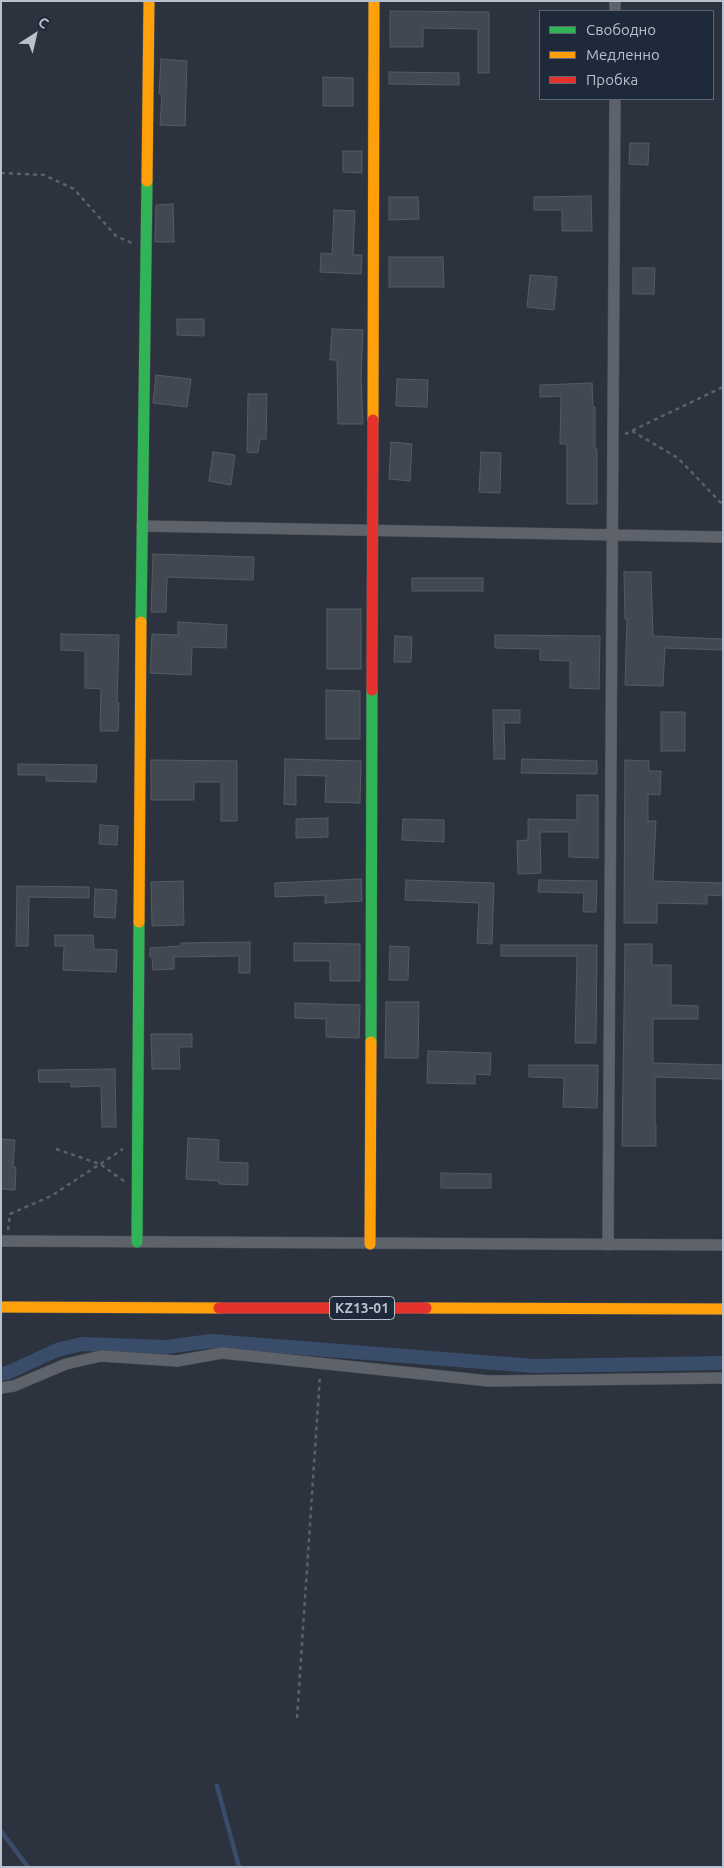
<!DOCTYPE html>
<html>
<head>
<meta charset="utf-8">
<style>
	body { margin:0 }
	#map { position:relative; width:724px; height:1868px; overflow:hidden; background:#2c333e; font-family:Ubuntu,sans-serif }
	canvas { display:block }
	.frame { position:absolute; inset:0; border:2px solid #b7c0cd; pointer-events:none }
	.legend { position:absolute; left:539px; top:10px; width:175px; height:90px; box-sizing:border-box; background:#1e2939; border:1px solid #5b6574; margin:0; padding:6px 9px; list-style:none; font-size:15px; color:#b7c0cd }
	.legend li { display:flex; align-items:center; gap:10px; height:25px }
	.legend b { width:25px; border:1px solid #5b6574 }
	.north { position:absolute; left:10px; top:10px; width:50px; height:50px; -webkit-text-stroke:4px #1e2939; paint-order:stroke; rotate:35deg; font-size:14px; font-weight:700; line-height:20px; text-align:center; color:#b7c0cd }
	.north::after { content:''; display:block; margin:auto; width:18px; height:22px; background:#b7c0cd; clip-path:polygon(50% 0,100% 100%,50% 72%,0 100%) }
</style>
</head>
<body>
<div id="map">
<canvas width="724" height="1868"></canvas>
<div class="frame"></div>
<ul class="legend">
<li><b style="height:6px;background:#30b455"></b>Свободно</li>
<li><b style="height:6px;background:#ff9f0a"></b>Медленно</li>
<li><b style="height:6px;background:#e5322d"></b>Пробка</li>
</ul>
<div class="north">С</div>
</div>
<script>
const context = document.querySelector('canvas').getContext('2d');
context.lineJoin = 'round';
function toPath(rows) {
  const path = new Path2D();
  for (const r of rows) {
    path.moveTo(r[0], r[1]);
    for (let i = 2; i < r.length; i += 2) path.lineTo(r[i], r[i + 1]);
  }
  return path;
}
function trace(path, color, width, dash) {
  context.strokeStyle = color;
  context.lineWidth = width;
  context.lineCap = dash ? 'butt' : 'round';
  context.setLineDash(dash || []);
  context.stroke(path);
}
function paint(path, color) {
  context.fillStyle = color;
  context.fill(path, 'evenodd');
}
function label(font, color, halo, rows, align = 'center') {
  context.font = font + ' Ubuntu,sans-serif';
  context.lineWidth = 5;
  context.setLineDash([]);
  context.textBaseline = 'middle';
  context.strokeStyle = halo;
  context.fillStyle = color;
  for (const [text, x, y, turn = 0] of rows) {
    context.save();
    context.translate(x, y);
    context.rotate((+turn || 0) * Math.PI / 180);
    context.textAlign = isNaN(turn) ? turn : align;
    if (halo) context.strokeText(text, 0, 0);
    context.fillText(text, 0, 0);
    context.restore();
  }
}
const stream = toPath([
	[217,1786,239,1867],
	[1,1831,28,1867]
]);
const canal = toPath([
	[1,1374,7,1373,57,1350,82,1344,166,1347,211,1341,534,1366,723,1363]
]);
const building = toPath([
	[390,11,489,12,489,73,478,73,478,29,423,28,423,47,390,47,390,11],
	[161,59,187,61,185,126,160,125,162,94,159,94,161,59],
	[389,72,459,73,459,85,389,84,389,72],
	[323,77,353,78,353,106,323,106,323,77],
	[630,143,649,143,648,165,629,164,630,143],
	[343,151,362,151,362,173,343,172,343,151],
	[591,196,592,231,562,231,562,210,534,210,534,197,591,196],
	[389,197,418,197,419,219,389,220,389,197],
	[173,204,174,242,155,242,156,205,173,204],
	[334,210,355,211,353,255,362,255,361,274,320,272,321,253,332,254,334,210],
	[389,257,443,257,444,287,389,287,389,257],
	[633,268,655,268,654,294,633,294,633,268],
	[530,275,557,277,554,310,527,307,530,275],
	[177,319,204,319,204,336,177,335,177,319],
	[332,329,363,330,361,377,363,424,338,424,337,360,330,360,332,329],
	[156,375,191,379,187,407,153,403,156,375],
	[397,379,428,380,427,407,396,406,397,379],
	[592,383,593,407,595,407,595,449,597,449,597,504,567,504,567,444,560,444,561,396,540,397,540,385,592,383],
	[248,394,267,394,266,439,260,439,258,453,247,452,248,394],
	[391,442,412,444,410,481,389,479,391,442],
	[213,452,235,455,231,485,209,481,213,452],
	[481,452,501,453,500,493,479,492,481,452],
	[153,554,254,557,253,580,167,577,166,612,151,612,153,554],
	[624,572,651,572,653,636,723,639,723,650,665,648,663,686,625,685,627,619,625,619,624,572],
	[412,578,483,578,483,591,412,591,412,578],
	[327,609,361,609,361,669,327,669,327,609],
	[178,622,227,625,226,648,192,647,191,675,150,673,152,634,178,635,178,622],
	[61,634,119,635,117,703,119,703,118,731,100,731,101,689,85,688,85,651,61,650,61,634],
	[495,635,600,636,599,689,570,688,570,661,540,660,540,649,495,648,495,635],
	[395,636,412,637,411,662,394,662,395,636],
	[326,690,360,691,360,739,326,739,326,690],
	[493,710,520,710,520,723,504,723,505,759,494,759,493,710],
	[661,712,685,712,685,751,661,751,661,712],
	[285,759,361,761,360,803,325,802,326,776,296,775,296,805,284,804,285,759],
	[522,759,597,761,597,774,521,773,522,759],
	[151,760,237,761,237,821,221,821,221,782,194,782,194,800,151,800,151,760],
	[625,760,649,761,649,771,661,771,660,795,648,794,648,821,656,821,653,881,723,883,723,896,707,895,707,904,657,903,657,923,624,923,625,760],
	[18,764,97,765,96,782,46,781,46,775,18,775,18,764],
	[577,795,598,795,598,858,569,857,569,832,540,832,541,873,518,874,517,841,528,840,528,819,577,820,577,795],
	[328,818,328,837,296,838,296,819,328,818],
	[403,819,444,820,444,842,402,840,403,819],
	[100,825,118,826,117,845,99,844,100,825],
	[361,879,362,901,325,903,325,895,275,897,275,883,361,879],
	[406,880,494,883,492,944,477,943,479,903,405,900,406,880],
	[539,880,597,881,596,912,583,912,584,893,538,892,539,880],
	[183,881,184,925,152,926,151,882,183,881],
	[17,886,89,887,89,898,29,897,28,946,16,946,17,886],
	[95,889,117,890,115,918,94,917,95,889],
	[55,935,93,935,94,949,117,950,116,972,63,970,64,946,55,946,55,935],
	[250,942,250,973,239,973,239,956,174,957,174,969,153,970,152,957,150,957,150,948,181,946,181,943,250,942],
	[294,943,360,944,360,981,330,981,330,961,294,961,294,943],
	[625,944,652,944,652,965,671,965,671,1005,698,1006,698,1019,653,1019,653,1063,723,1065,723,1079,655,1077,655,1125,656,1125,656,1146,622,1146,625,944],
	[501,945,597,945,596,1043,575,1043,577,956,501,956,501,945],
	[390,946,409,947,408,980,389,980,390,946],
	[386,1002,419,1002,418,1058,385,1058,386,1002],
	[295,1003,360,1005,359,1038,326,1037,326,1019,295,1018,295,1003],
	[151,1034,192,1034,192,1047,179,1047,180,1069,152,1069,151,1034],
	[428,1051,491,1053,490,1075,475,1074,475,1084,427,1083,428,1051],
	[529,1065,598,1065,597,1108,563,1107,564,1078,529,1077,529,1065],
	[115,1069,116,1127,102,1127,101,1086,71,1087,71,1082,39,1082,38,1070,115,1069],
	[188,1138,219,1140,218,1162,248,1163,248,1185,219,1184,219,1181,186,1179,188,1138],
	[1,1139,15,1140,13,1167,16,1167,15,1190,1,1189,1,1139],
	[441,1173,491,1174,491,1188,441,1188,441,1173]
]);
const path = toPath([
	[1,173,44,175,74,189,116,236,132,243],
	[632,431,678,458,723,505],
	[625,434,723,387],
	[56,1149,100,1164,124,1181],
	[8,1230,10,1214,51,1196,123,1149],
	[297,1718,320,1375]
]);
const street = toPath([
	[615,11,615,1],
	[142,526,723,537],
	[1,1241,723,1245],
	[608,1245,615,99],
	[1,1388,14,1386,66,1364,101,1356,177,1361,222,1353,489,1381,723,1378]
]);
const fast = toPath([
	[141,622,147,181],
	[371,1042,372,690],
	[137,1242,139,922]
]);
const slow = toPath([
	[147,181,149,1],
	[373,420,374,1],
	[139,922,141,622],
	[370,1244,371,1042],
	[1,1307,219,1308],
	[426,1308,723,1309]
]);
const jam = toPath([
	[372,690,373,420],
	[219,1308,426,1308]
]);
const shields = [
	[362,1308,65]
];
const shieldNames = [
	["KZ13-01",362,1308]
];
trace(stream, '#394c6a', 4.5);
trace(canal, '#394c6a', 14);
paint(building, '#424851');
trace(building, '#545b64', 1);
trace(street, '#494e56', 12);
trace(fast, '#494e56', 12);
trace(slow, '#494e56', 12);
trace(jam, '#494e56', 12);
trace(path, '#5a6167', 2.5, [4, 4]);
trace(street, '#5d626b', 11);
trace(fast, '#30b455', 11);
trace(slow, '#ff9f0a', 11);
trace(jam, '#e5322d', 11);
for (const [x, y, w] of shields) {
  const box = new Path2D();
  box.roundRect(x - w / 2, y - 11.5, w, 23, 4);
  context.fillStyle = '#1e2939';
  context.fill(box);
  trace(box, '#b7c0cd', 1);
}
label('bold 14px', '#b7c0cd', null, shieldNames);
</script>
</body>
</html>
